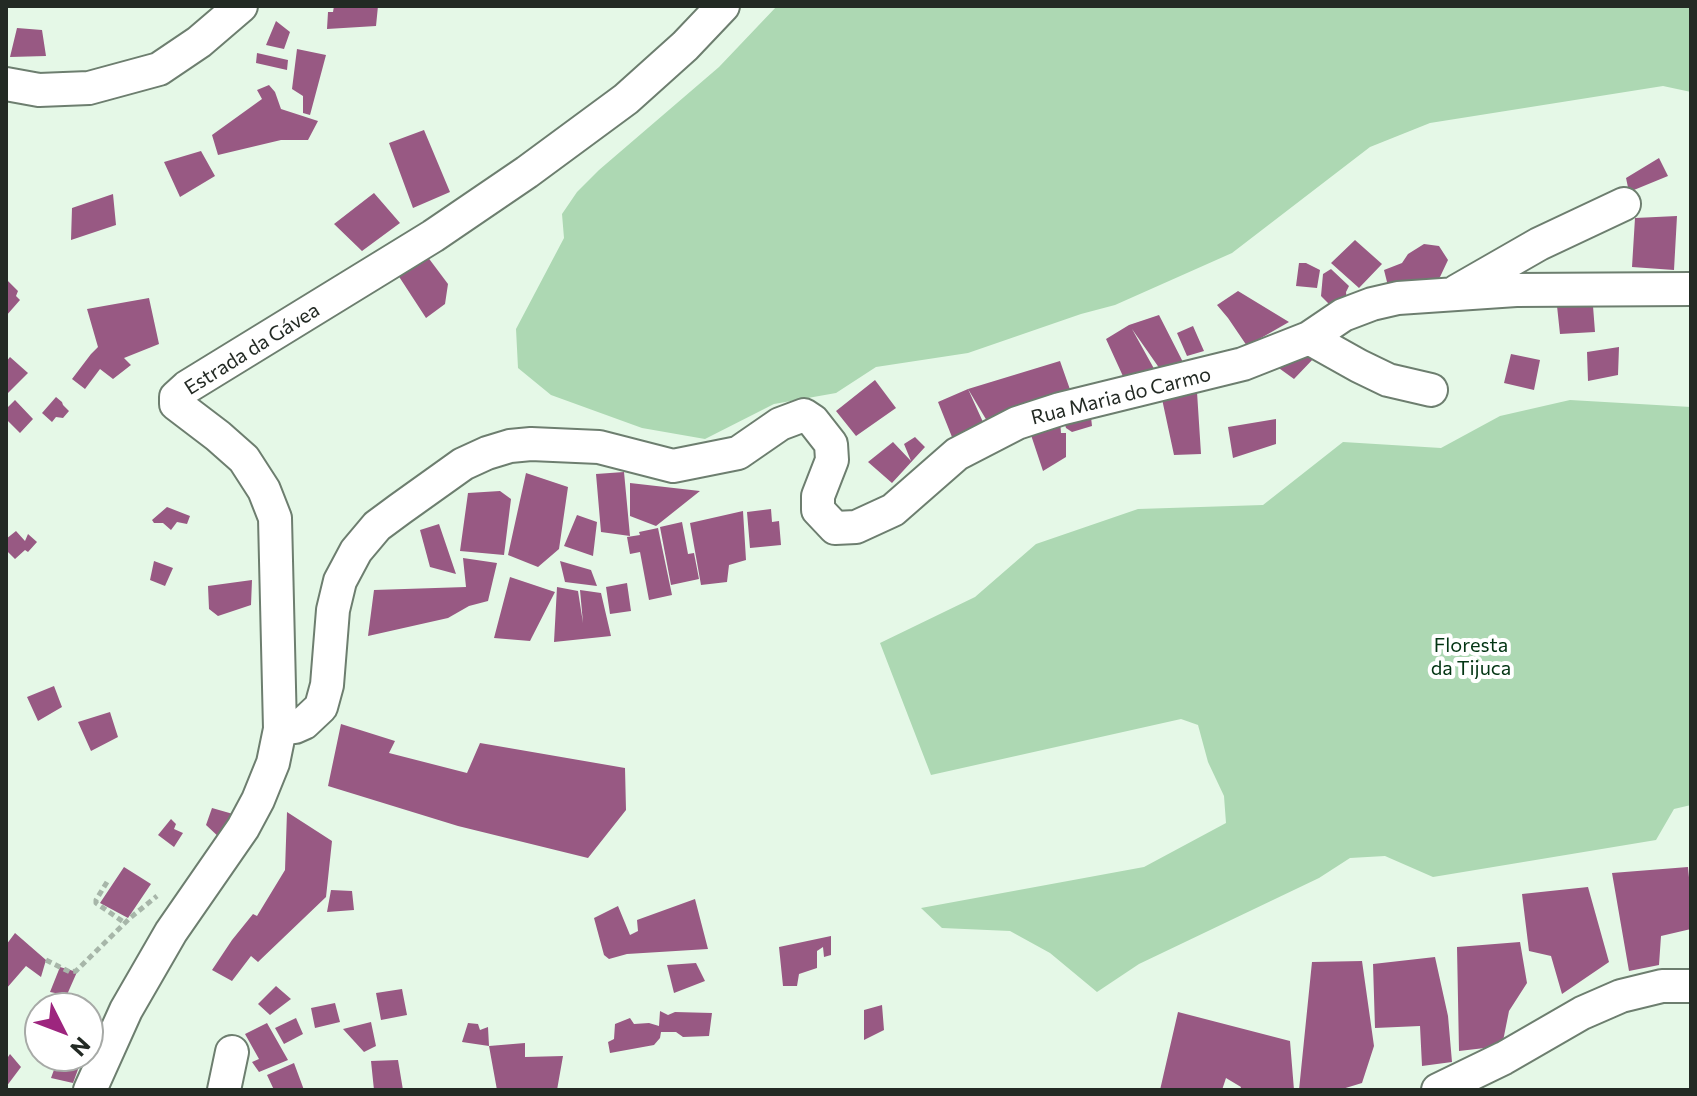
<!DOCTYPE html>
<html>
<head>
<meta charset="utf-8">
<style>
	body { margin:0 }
	#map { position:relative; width:1697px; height:1096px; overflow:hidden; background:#e5f8e7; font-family:Commissioner,sans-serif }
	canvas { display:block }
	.frame { position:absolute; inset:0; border:8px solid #232a24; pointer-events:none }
	.north { position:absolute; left:24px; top:992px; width:80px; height:80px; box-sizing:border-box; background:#fff; border:2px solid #a7aaa7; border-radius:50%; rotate:132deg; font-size:22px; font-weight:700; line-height:32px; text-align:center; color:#232a24 }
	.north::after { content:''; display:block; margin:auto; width:28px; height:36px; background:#9d257e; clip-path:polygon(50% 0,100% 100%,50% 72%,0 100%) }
</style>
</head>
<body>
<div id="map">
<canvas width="1697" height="1096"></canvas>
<div class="frame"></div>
<div class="north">N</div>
</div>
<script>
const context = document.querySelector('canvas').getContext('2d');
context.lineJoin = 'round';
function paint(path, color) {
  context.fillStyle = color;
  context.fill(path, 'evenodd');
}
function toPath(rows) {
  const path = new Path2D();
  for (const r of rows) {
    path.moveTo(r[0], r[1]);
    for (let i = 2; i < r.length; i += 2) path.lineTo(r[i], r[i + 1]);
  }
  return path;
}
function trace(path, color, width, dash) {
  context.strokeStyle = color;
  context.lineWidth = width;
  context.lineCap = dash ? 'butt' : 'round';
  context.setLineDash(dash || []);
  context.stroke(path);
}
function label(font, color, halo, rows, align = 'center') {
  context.font = font + ' Commissioner,sans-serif';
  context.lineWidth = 8;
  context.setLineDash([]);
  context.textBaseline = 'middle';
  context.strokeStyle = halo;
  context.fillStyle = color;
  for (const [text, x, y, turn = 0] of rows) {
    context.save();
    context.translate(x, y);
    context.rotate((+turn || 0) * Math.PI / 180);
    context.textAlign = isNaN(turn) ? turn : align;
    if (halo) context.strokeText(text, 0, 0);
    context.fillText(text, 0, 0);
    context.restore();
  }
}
const green = toPath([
	[777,6,1691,6,1691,92,1663,86,1430,123,1370,147,1232,253,1115,305,1081,314,968,353,876,367,836,393,774,404,705,439,642,428,551,395,518,368,516,329,564,238,562,214,577,192,599,170,719,67],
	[1570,400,1691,407,1691,805,1674,809,1656,840,1433,877,1385,856,1350,858,1319,878,1139,964,1097,992,1050,953,1010,931,942,928,921,908,1144,867,1226,823,1224,796,1208,762,1198,725,1181,719,931,775,880,643,975,597,1036,544,1138,509,1263,505,1343,442,1441,448,1500,416]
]);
const building = toPath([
	[334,6,378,6,376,26,327,29,328,12,333,12],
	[276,21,290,32,284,49,266,45],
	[17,28,42,30,46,56,10,57],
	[297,49,326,55,310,115,303,113,303,96,292,89],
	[257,53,288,60,287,70,256,63],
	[269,85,275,92,281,109,318,121,308,140,281,140,218,155,212,135,262,99,257,90],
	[424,130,450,192,413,208,389,143],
	[201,151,215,176,180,197,164,162],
	[1659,158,1668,176,1629,192,1626,178],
	[374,193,400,223,362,251,334,224],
	[113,194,116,225,71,240,72,208],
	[1677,216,1674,270,1632,267,1635,218],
	[1355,240,1382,264,1359,288,1331,263],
	[1424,244,1439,246,1448,260,1440,277,1428,287,1388,286,1384,270,1402,263,1408,254],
	[424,252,448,284,445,304,426,318,396,272],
	[1299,263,1306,263,1320,270,1317,288,1296,286],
	[1331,269,1349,286,1346,292,1347,304,1331,306,1321,296,1323,274],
	[6,279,18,291,16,296,20,300,6,316],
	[1238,291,1289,322,1247,346,1228,318,1217,305],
	[149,298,159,344,124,358,131,365,113,379,100,369,85,389,72,379,91,354,98,347,87,309],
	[1557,306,1593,306,1595,332,1560,334],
	[1159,315,1185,366,1162,372,1132,329,1157,374,1127,385,1106,339,1129,325],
	[1193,326,1204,351,1187,356,1177,333],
	[1297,343,1315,357,1294,379,1276,366],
	[1619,347,1618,375,1588,381,1587,352],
	[1511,354,1540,360,1534,390,1504,383],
	[10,357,28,373,6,395,6,362],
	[1060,361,1073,398,987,421,968,389],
	[875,380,896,408,856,436,836,411],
	[968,389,983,422,954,442,938,402],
	[1197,392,1201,454,1174,455,1162,399],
	[56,397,62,402,63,405,69,411,63,418,56,417,52,422,42,413],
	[15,400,33,419,20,433,6,419,6,409],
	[1091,417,1092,426,1072,432,1066,428,1064,421],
	[1276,419,1276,444,1233,458,1228,427],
	[1060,420,1061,433,1066,433,1066,457,1043,471,1028,426],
	[915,437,925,447,892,483,868,462,893,442,911,461,904,444],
	[624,472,630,536,601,532,596,474],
	[526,473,568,487,559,549,538,567,508,555],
	[630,483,700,491,656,526,630,516],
	[500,491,511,499,504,555,460,551,468,493],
	[167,507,190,516,187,524,177,522,171,530,163,523,154,523,152,520],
	[771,509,772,522,779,521,781,545,750,548,747,512],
	[743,511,746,560,729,565,727,582,701,585,690,523],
	[577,515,597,522,593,556,564,546],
	[682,522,688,554,694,553,699,579,671,585,660,527],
	[439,524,456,574,430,567,420,530],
	[658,528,672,595,649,600,640,552,630,554,627,537,640,535,639,532],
	[16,531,25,541,28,534,37,542,28,552,25,550,15,559,6,550,6,539],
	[463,558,497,563,488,601,469,606,448,618,368,636,374,590,466,587],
	[154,561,173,568,165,586,150,580],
	[560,561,591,570,597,586,565,582],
	[510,577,555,592,530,641,494,638],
	[252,580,251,605,218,616,209,609,208,586],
	[627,583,631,611,610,614,606,587],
	[557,587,578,591,583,623,580,590,601,593,611,636,554,642],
	[54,686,62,707,38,721,27,697],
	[110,712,118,737,91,751,78,722],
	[341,724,395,741,389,753,467,773,480,743,625,768,626,810,588,858,458,826,328,786],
	[212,808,254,820,221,839,206,825],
	[287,812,332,841,326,897,258,962,251,956,232,981,212,970,232,940,253,914,257,916,285,870],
	[171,819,176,824,174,829,183,833,174,847,158,835],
	[124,867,151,884,128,918,100,903],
	[1688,867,1691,898,1691,929,1661,936,1659,965,1629,971,1612,873],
	[1588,887,1609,962,1562,994,1551,956,1529,951,1522,894],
	[331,890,352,891,354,910,327,912],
	[695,899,708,949,627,954,609,959,604,955,594,918,618,906,630,935,638,931,637,920],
	[15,933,46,960,41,977,26,966,6,989,6,945],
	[831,936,831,955,824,957,823,947,817,951,817,968,799,974,797,986,783,986,779,947],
	[1520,942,1527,983,1509,1011,1502,1046,1459,1051,1457,947],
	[1435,957,1448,1016,1452,1062,1422,1066,1420,1026,1375,1028,1373,964],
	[1362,961,1374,1046,1362,1083,1339,1090,1299,1090,1312,962],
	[696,963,705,981,674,993,667,965],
	[60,967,77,972,62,1006,52,1002,55,993,50,992],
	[276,986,291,999,270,1015,258,1004],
	[402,989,407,1015,381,1020,376,993],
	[335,1003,340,1022,315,1028,311,1008],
	[882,1005,884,1030,864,1040,864,1010],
	[660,1011,668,1015,675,1012,712,1013,709,1036,683,1037,676,1032,661,1032,660,1038,654,1045,610,1053,608,1042,614,1039,615,1024,630,1018,634,1024,649,1023,659,1026],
	[1178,1012,1290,1041,1294,1090,1240,1090,1241,1087,1226,1078,1222,1090,1160,1090],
	[296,1018,303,1034,284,1044,275,1028],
	[371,1022,376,1046,364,1052,343,1029],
	[267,1023,288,1060,259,1072,252,1062,259,1059,245,1034],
	[468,1023,478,1024,480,1030,488,1027,489,1046,462,1042],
	[525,1043,525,1057,563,1056,557,1090,497,1090,489,1046],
	[10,1054,21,1067,6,1087,6,1060],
	[59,1056,83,1056,73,1083,51,1078],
	[398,1060,403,1090,374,1090,371,1061],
	[294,1063,304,1090,274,1090,267,1075]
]);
const path = toPath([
	[107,882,96,900,96,903,125,923],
	[46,960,70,972,76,971,130,918,157,896]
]);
const minor = toPath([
	[6,84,39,90,89,88,159,69,199,42,241,6],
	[1457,291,1539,244,1624,204],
	[1309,338,1359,366,1388,380,1431,390],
	[280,729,295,727,304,723,321,707,327,685,333,610,340,581,356,551,377,526,400,509,463,464,487,453,510,446,531,444,599,447,673,466,738,453,780,424,804,415,813,421,831,444,832,460,818,496,818,510,835,528,856,527,893,510,957,454,1017,423,1060,409,1243,364,1309,338,1343,315,1372,304,1398,298,1516,290,1691,289],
	[90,1090,126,1010,171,932,243,828,258,800,273,763,280,729,275,518,264,490,244,459,218,436,176,404,176,397,187,387,433,236,527,172,626,99,685,46,723,6],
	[224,1090,232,1052],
	[1438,1090,1504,1058,1582,1013,1621,996,1662,986,1691,986]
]);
const streetNames = [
	["Estrada da Gávea",252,349,-32],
	["Rua Maria do Carmo",1121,396,-14]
];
const parkNames = [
	["Floresta",1471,645],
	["da Tijuca",1471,668]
];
paint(green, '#add8b3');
paint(building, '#985983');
trace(minor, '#6d7e6f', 36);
trace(path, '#a7b6a9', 5, [6, 4]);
trace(minor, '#fff', 32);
label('20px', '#232a24', '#fff', streetNames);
label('20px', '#033513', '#fff', parkNames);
</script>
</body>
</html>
